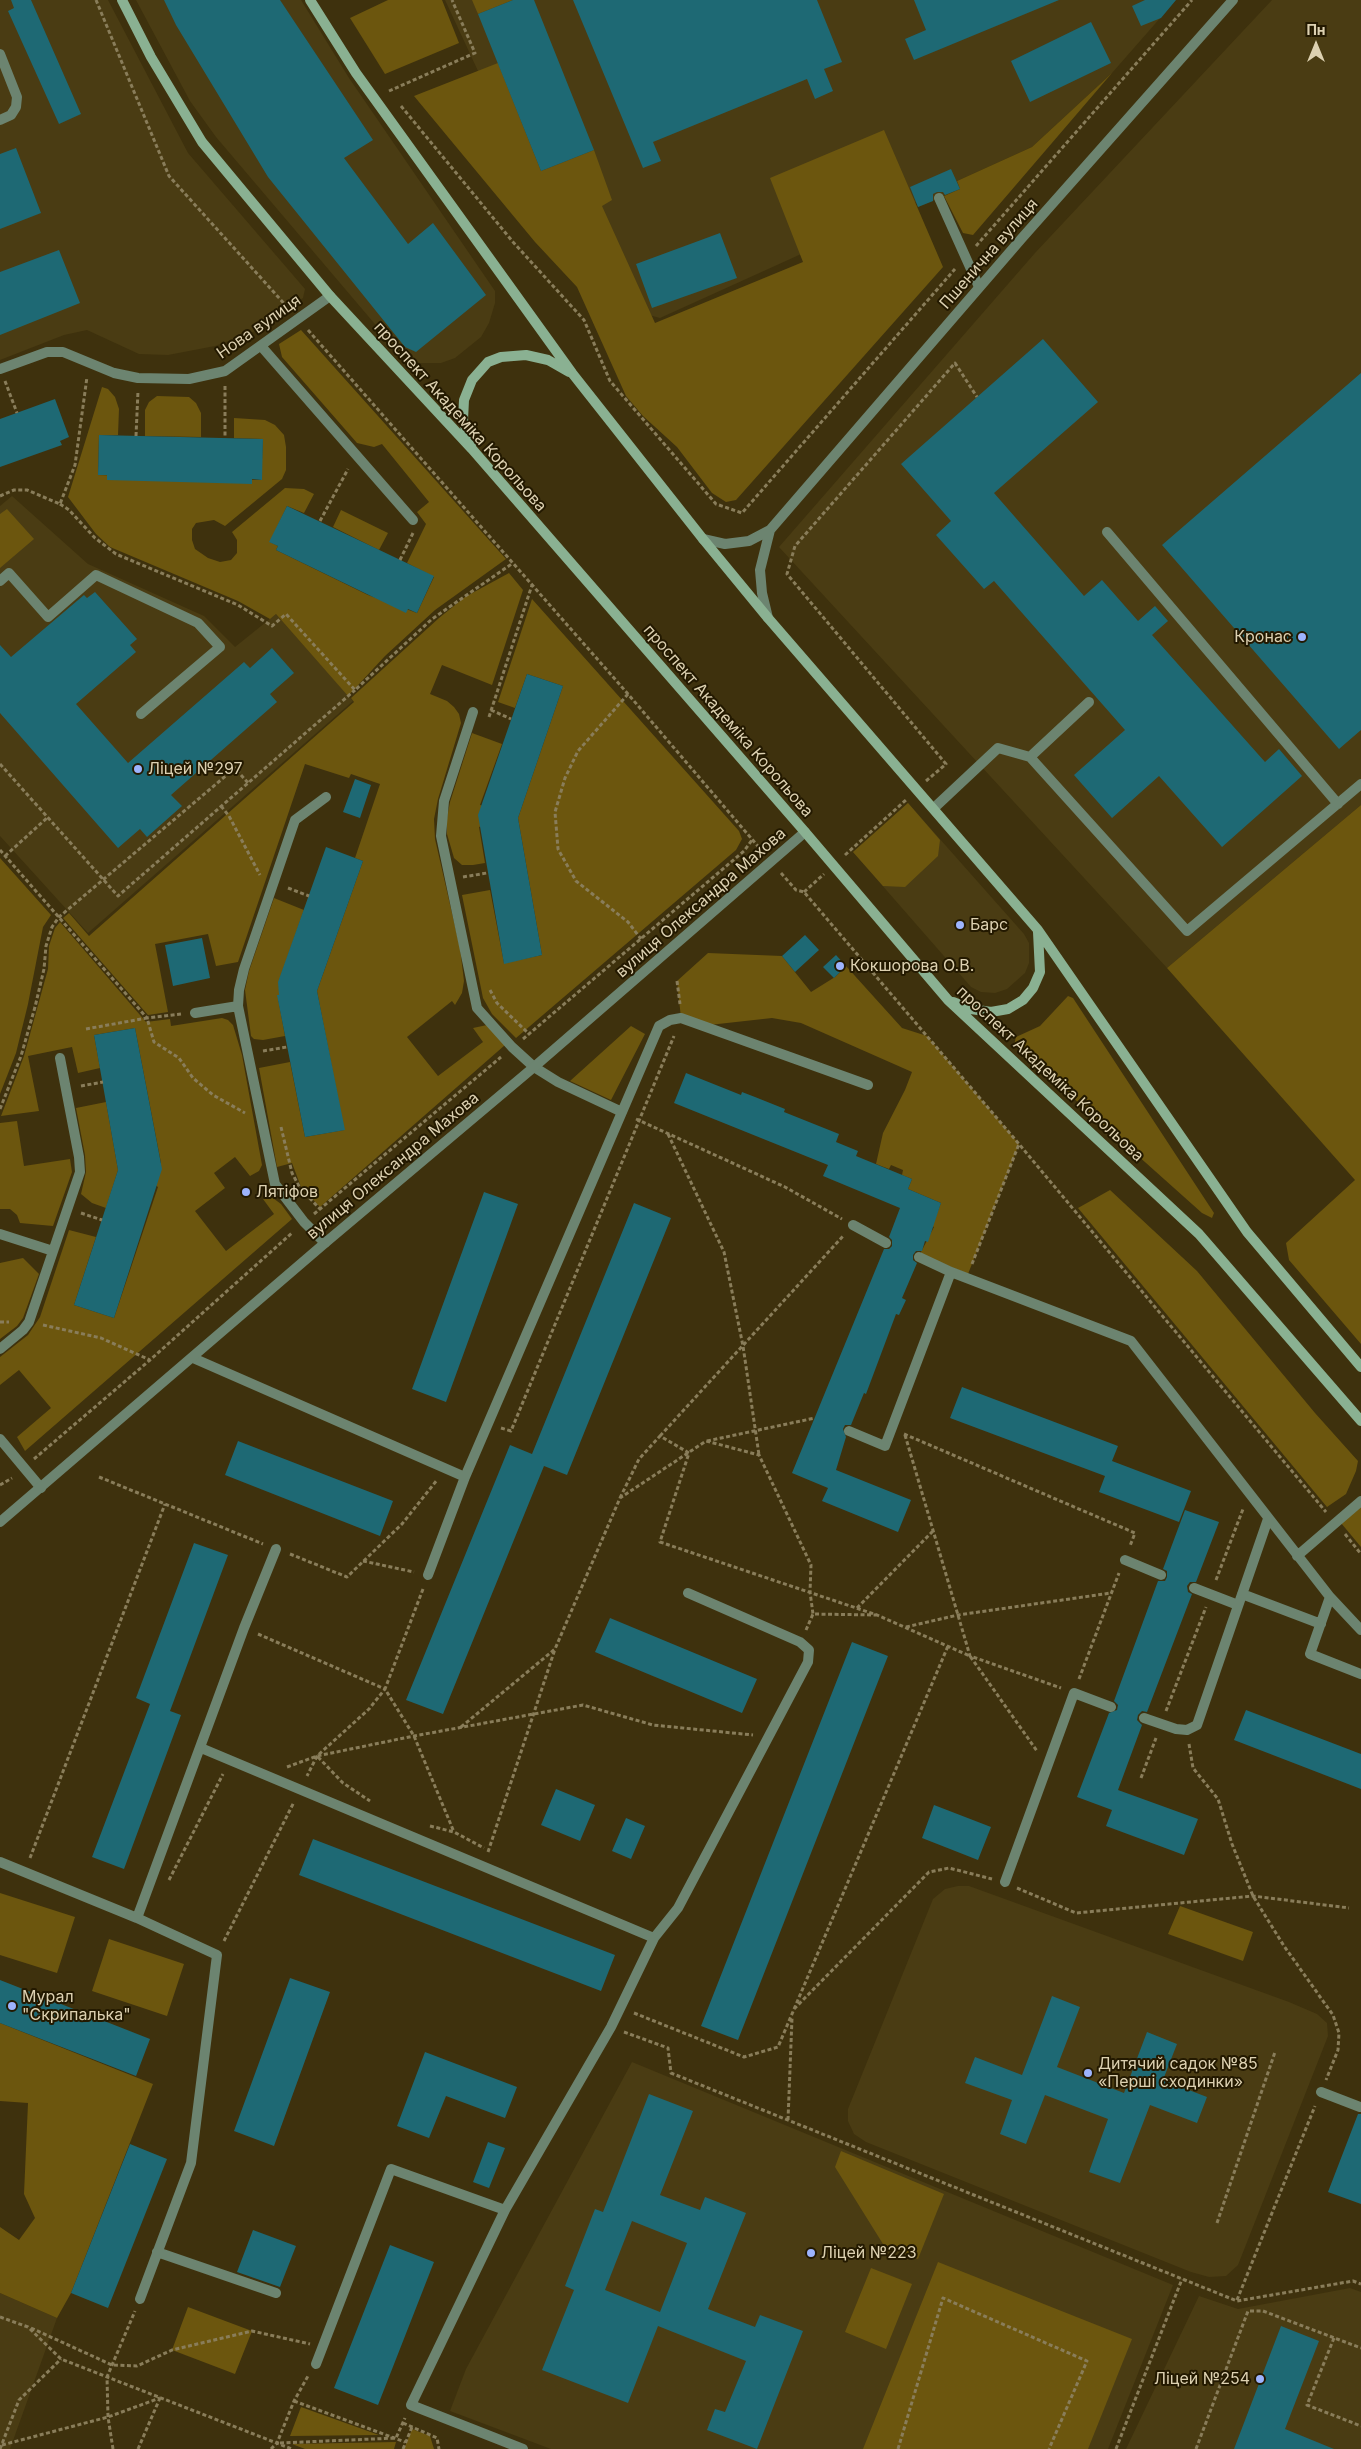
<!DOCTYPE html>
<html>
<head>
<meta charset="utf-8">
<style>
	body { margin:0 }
	#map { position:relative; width:1361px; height:2449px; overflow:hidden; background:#3e310d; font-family:Inter,sans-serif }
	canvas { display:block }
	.north { position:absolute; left:1291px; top:20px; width:50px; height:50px; -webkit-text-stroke:4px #231900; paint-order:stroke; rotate:0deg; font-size:14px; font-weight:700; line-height:20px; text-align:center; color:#ddd1b1 }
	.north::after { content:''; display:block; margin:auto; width:18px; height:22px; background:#ddd1b1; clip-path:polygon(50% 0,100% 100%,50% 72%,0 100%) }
</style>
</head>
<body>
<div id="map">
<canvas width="1361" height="2449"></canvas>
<div class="north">Пн</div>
</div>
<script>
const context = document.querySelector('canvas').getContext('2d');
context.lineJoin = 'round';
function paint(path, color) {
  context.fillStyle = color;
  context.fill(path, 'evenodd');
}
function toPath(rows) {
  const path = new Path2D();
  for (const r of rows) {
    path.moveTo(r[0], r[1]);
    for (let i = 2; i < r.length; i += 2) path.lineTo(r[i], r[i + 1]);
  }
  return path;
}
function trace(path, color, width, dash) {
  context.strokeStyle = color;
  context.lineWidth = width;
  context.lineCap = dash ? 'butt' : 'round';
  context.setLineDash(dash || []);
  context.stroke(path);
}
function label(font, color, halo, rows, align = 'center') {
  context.font = font + ' Inter,sans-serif';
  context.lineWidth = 4;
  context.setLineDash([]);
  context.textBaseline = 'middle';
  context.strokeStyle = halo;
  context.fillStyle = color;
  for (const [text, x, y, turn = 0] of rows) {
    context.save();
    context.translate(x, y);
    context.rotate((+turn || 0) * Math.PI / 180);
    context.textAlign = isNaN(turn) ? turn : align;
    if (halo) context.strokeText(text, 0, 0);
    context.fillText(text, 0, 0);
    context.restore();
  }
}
const built = toPath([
	[0,0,108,0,188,153,305,289,303,298,258,330,215,346,168,355,139,354,87,330,64,335,0,360],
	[136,0,301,0,349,78,495,291,495,303,489,323,481,337,455,358,441,363,420,363,402,356,216,137,190,101],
	[445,0,1176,0,1112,73,1032,147,957,181,960,189,918,207,916,202,660,318,583,297],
	[1272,0,1361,0,1361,805,1167,968,779,547,1035,253],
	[12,496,88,564,204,616,235,647,276,614,353,701,88,933,0,836,0,506],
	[908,803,1024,934,1029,943,1029,963,1025,973,1007,989,995,993,981,992,971,987,853,852],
	[958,1886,969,1886,1289,2002,1317,2014,1327,2023,1328,2036,1238,2265,1226,2276,1209,2277,1191,2272,866,2142,854,2134,848,2121,848,2109,933,1899,945,1889],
	[632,2062,1173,2285,1108,2449,551,2449,450,2411,466,2369],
	[1350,2288,1361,2292,1361,2449,1126,2449,1199,2296,1238,2309],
	[0,2293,57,2318,10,2449,0,2449]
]);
const green = toPath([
	[388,0,442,0,459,43,385,74,350,18],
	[472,0,513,0,478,14],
	[498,63,541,171,594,150,612,200,602,206,655,323,803,262,770,178,884,130,943,267,736,500,726,502,712,493,677,447,643,416,626,396,577,287,535,242,414,96],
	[1112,73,973,235,963,233,944,196,960,189,957,181,1032,147],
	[301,330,506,559,435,610,385,656,348,696,276,614,270,619,238,601,110,547,96,534,68,497,102,387,108,389,115,397,119,409,118,435,99,435,98,475,261,480,263,439,234,438,234,418,265,420,275,425,284,435,286,447,286,470,282,479,225,526,214,520,196,523,192,529,192,540,195,549,208,558,220,562,231,560,237,553,237,540,232,532,285,488,304,489,314,494,304,513,287,506,270,542,278,546,276,550,368,595,417,613,434,577,407,563,426,524,417,512,429,502,382,444,374,447,357,443,282,357,279,344],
	[157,396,189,397,196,403,201,413,201,437,145,436,145,410,149,402],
	[7,509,34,539,0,568,0,514],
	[341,510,388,533,379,550,333,527],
	[509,573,523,590,492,685,442,665,430,694,447,701,454,707,459,714,461,723,438,799,434,819,435,839,460,948,464,981,462,993,455,1005,452,1001,407,1037,438,1076,483,1042,473,1028,487,1025,505,1045,320,1207,301,1187,292,1163,277,1167,259,1068,290,1062,305,1137,344,1130,317,991,363,861,355,858,380,784,351,774,349,778,305,764,238,962,216,966,208,934,155,944,168,1012,148,1015,63,918,69,913,89,936,354,702,351,698,439,618,465,597],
	[532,599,739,831,742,839,736,850,516,1038,492,1014,483,998,462,895,490,890,504,963,542,955,518,818,563,686,527,674,515,708,498,702],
	[472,733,502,744,480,805,484,806,482,826,479,827,485,863,473,865,462,865,454,858,447,834,447,818,450,802],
	[908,803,940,840,938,856,905,887,883,886,853,852],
	[1361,805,1361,1344,1289,1260,1286,1243,1355,1180,1167,968],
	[0,858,51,915,43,927,28,1004,16,1053,0,1094],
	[274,898,304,910,279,981,281,995,278,995,278,998,285,1036,263,1040,254,1039,251,1036,245,990,249,971],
	[60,922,146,1022,170,1019,171,1026,222,1018,228,1020,233,1025,242,1055,262,1165,259,1171,250,1176,235,1157,214,1173,225,1188,195,1211,226,1251,274,1214,263,1199,273,1198,281,1204,292,1219,25,1451,17,1437,51,1408,19,1370,0,1385,0,1357,28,1335,40,1317,69,1230,96,1237,74,1305,114,1318,158,1187,154,1184,161,1163,135,1028,94,1035,100,1068,78,1073,72,1047,28,1056,39,1111,1,1116,24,1056,48,969,49,946,55,928],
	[708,953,782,956,811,992,835,977,846,966,902,1028,927,1036,1019,1144,968,1274,920,1254,934,1227,932,1226,941,1203,908,1189,912,1179,902,1175,903,1170,891,1165,889,1169,876,1164,883,1133,905,1090,912,1072,801,1023,772,1018,709,1025,681,1018,677,981],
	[1068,996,1073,998,1214,1213,1212,1218,1202,1213,1014,1045,1016,1037,1040,1026],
	[631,1026,645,1034,611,1100,570,1081],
	[106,1102,118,1170,106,1208,92,1203,81,1194,86,1172,85,1155,76,1108],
	[17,1121,24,1166,70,1159,72,1172,53,1226,20,1223,17,1215,10,1209,0,1209,0,1123],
	[1110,1190,1197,1271,1315,1413,1358,1461,1356,1471,1346,1494,1327,1507,1078,1208],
	[23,1258,39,1274,23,1318,17,1326,0,1339,0,1263],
	[1361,1506,1361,1547,1341,1523],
	[0,1893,75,1917,57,1973,0,1955],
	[1180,1906,1253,1932,1243,1961,1168,1934],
	[109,1939,184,1964,167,2016,92,1991],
	[0,2023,153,2084,71,2293,57,2318,0,2293,0,2227,19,2240,35,2218,24,2194,28,2103,0,2101],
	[841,2151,944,2194,918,2259,883,2244,835,2167],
	[938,2262,1132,2339,1088,2449,863,2449],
	[871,2268,912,2284,886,2349,845,2332],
	[188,2307,252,2331,235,2374,172,2350],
	[301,2407,379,2435,290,2436],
	[412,2429,430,2436,434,2449,404,2449],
	[396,2442,394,2449,305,2449,292,2444]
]);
const building = toPath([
	[11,0,31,0,81,114,59,124,8,11,14,8],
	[164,0,280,0,373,140,344,158,408,244,433,223,486,295,416,352,405,347,268,177,176,25],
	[513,0,534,0,594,150,541,171,478,14],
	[573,0,817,0,842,62,824,69,833,91,815,99,807,79,653,142,661,161,643,168],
	[914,0,1059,0,914,60,905,39,926,30],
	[1145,0,1176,0,1161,18,1141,26,1132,6],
	[1091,22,1111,63,1030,102,1011,61],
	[16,148,41,213,0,229,0,154],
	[951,169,960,189,945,195,943,192,937,192,933,194,933,201,918,207,910,187],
	[720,233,737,278,652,308,636,264],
	[59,250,80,303,0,335,0,272],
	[1043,339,1098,402,994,493,1084,596,1102,580,1138,621,1155,606,1168,621,1152,635,1265,762,1279,749,1302,776,1222,847,1159,776,1112,818,1074,775,1125,730,994,581,984,589,936,535,951,521,901,464],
	[1361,373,1361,730,1339,749,1162,545],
	[55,399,69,437,60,441,62,445,0,467,0,419],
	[99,435,263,439,262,480,252,479,252,484,107,480,107,475,98,475],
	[287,506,434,576,417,613,408,609,406,613,276,550,278,546,269,542],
	[95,592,137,639,130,645,136,652,76,704,128,763,244,662,250,668,272,648,294,673,270,694,277,702,171,795,182,806,147,837,140,829,118,848,0,713,0,645,11,657,84,595,87,598],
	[527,674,563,686,518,818,542,955,504,964,478,815],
	[355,779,371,785,360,818,343,812],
	[326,847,363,861,317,991,345,1130,305,1137,277,995,279,995,278,982],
	[805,935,819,950,795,972,782,956],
	[202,938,210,978,173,986,165,945],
	[836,955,846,966,834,978,823,967],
	[135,1028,162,1169,114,1318,74,1305,118,1170,94,1035],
	[686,1073,741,1095,742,1092,755,1097,785,1109,784,1112,839,1134,836,1142,858,1151,856,1156,912,1179,908,1189,941,1203,928,1242,925,1241,922,1251,916,1251,913,1255,913,1260,917,1263,902,1298,906,1300,899,1315,896,1314,866,1394,864,1393,851,1425,845,1425,843,1429,846,1437,836,1470,911,1500,898,1532,822,1501,828,1488,792,1473,884,1249,889,1249,892,1246,892,1240,889,1237,900,1208,823,1176,828,1165,674,1103],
	[484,1192,518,1204,446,1402,412,1389],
	[634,1203,671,1218,567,1475,544,1466,443,1714,406,1700,510,1445,532,1454],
	[962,1387,1118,1446,1112,1461,1191,1491,1179,1522,1099,1492,1105,1476,950,1418],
	[238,1441,393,1501,380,1536,225,1475],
	[1185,1510,1219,1522,1196,1582,1190,1582,1187,1586,1188,1592,1192,1594,1147,1712,1142,1711,1138,1715,1137,1720,1142,1725,1118,1790,1198,1819,1184,1855,1106,1826,1112,1810,1077,1797,1109,1713,1117,1710,1118,1705,1114,1701,1158,1581,1165,1581,1167,1577,1167,1571,1163,1569],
	[194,1543,228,1555,170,1711,181,1715,124,1869,92,1857,150,1704,136,1698],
	[610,1618,757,1679,742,1713,595,1652],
	[852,1642,888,1656,738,2040,701,2026],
	[1246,1710,1361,1754,1361,1789,1234,1740],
	[556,1789,595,1805,580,1841,541,1825],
	[934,1805,991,1827,978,1860,922,1838],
	[626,1818,645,1826,631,1859,612,1851],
	[313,1839,615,1955,601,1991,299,1875],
	[290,1978,330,1992,274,2146,234,2131],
	[0,1980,150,2039,136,2076,0,2023],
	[1052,1996,1080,2007,1057,2067,1124,2093,1147,2032,1177,2044,1163,2080,1207,2097,1197,2123,1150,2105,1120,2183,1089,2172,1108,2119,1045,2095,1026,2144,1000,2134,1012,2100,965,2083,975,2057,1022,2075],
	[425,2052,517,2087,505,2118,446,2096,429,2138,397,2126],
	[649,2094,693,2111,660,2195,700,2210,705,2197,746,2213,708,2309,755,2327,760,2315,803,2331,757,2449,707,2430,715,2409,725,2412,746,2361,658,2326,628,2403,542,2370,574,2290,565,2286,595,2209,603,2212],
	[632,2221,687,2243,660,2312,605,2290],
	[1358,2114,1361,2114,1361,2204,1328,2192],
	[488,2142,505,2148,489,2188,473,2182],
	[130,2144,167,2159,108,2308,71,2293],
	[253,2230,296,2246,280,2287,237,2272],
	[390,2245,434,2262,378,2405,334,2388],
	[1281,2326,1319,2341,1285,2429,1334,2449,1234,2449]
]);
const path = toPath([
	[96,0,169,176,289,309],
	[389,91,475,53,452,0],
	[401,106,513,242,584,320,610,381,716,504,742,513,955,269],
	[976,246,1192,0],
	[308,330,628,694,762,851],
	[5,381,17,413],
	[225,386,225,438],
	[136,436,138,391],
	[0,496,14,490,27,490,60,504,75,465,87,377],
	[60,504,69,510,95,538,116,554,238,605,272,626,286,614,355,690,432,619,513,563],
	[320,521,348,469],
	[400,560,413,533],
	[628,694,578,751,565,778,555,812,558,849,576,881,628,922,641,939],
	[491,710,511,719],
	[489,717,532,585],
	[0,764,118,896,355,690],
	[926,781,946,764,787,574,795,546,955,363,977,397],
	[221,806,229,816,260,875],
	[0,850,147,1018,181,1014],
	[845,855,907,799],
	[5,856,48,817],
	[781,873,796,890,804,892,1019,1144,1326,1512],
	[463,877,487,873],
	[288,888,309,896],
	[804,892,824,874],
	[677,981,680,1004],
	[490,990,497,1003,529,1034],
	[86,1029,147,1018,154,1042,179,1058,193,1078,213,1095,245,1113],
	[523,1039,744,851,752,840],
	[263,1051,287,1047],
	[81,1086,103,1082],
	[0,1109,21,1056,35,1007,44,969,46,946,52,927,59,917,235,768,248,783],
	[636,1119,785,1187,842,1219],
	[281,1127,292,1173,300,1188,320,1209],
	[668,1134,724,1252,743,1346,759,1455],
	[81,1213,102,1220],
	[314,1214,501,1057],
	[972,1264,1019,1144],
	[0,1322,9,1322],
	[43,1325,101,1338,150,1360],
	[501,1428,511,1431,674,1036],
	[904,1434,1135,1533,1130,1546],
	[905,1435,970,1656,1061,1688],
	[660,1436,844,1235],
	[707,1441,815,1418],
	[34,1459,150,1360,293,1232],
	[99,1477,263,1544],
	[0,1485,12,1478],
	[620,1498,639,1459,660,1436,689,1453,660,1542,877,1615,970,1656,1037,1751],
	[1345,1534,1361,1554],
	[290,1554,347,1577,402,1524,437,1480],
	[363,1561,414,1572],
	[1216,1580,1243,1509],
	[423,1589,385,1689,414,1736,454,1832],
	[857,1608,933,1531],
	[906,1627,958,1615,1111,1593],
	[806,1630,813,1614,877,1615],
	[258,1634,385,1689,369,1709,317,1756,307,1776],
	[1079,1679,1119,1573],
	[1166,1711,1206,1607],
	[461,1727,555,1649,620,1498,706,1441,759,1455,811,1565,810,1592,813,1614],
	[1189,1744,1193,1768,1218,1799,1232,1844,1253,1896,1284,1946,1333,2015,1339,2033,1338,2050,1326,2080],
	[318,1757,343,1783,370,1801],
	[287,1767,317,1756,414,1736,583,1705,653,1725,753,1735],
	[1141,1778,1156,1738],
	[430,1826,454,1832,484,1848],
	[488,1852,555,1649],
	[30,1858,165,1504],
	[169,1880,223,1774],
	[1017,1888,1076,1913,1253,1896,1349,1908],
	[224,1941,294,1802],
	[794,2009,929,1872,949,1868,992,1879],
	[634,2013,744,2057,778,2047,948,1646],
	[624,2032,668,2048,671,2073,1237,2301,1353,2281,1361,2284],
	[788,2120,792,2018],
	[1217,2223,1275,2052],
	[1237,2300,1315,2106],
	[0,2317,28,2327,61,2359,292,2449],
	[31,2328,112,2365,137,2366,172,2350,252,2331,310,2344],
	[1334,2338,1307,2405,1361,2426],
	[294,2401,405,2442],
	[403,2423,437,2438,439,2449],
	[280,2443,396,2438,405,2418],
	[2,2445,108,2417,160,2398],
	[0,2449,19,2400,61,2359],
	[113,2449,108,2417,107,2377,135,2311],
	[138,2449,160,2398],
	[271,2449,277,2443,294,2401,308,2376],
	[403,2449,412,2427],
	[898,2449,943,2298,1087,2361,1049,2449],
	[1116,2449,1182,2279],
	[1196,2449,1248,2311,1263,2311,1361,2348]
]);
const service = toPath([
	[0,54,17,97,16,107,11,115,0,120],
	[939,198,979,287],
	[261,346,413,520],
	[0,369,47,352,63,352,114,373,138,378,189,379,225,371,330,296],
	[1107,532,1338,804],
	[0,581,9,573,48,617,96,575,198,623,220,647,141,714],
	[473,712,444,801,441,836,477,1008,512,1047,534,1067,558,1082,622,1112],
	[1030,757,1089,702],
	[934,808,998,748,1030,757,1187,931,1361,784],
	[238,1006,275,1184,304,1222,325,1243],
	[195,1013,238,1006,239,990,244,969,295,820,326,797],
	[853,1225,886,1243],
	[0,1234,53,1251],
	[919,1257,951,1272,1131,1341,1330,1597,1361,1630],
	[0,1349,23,1330,29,1322,80,1172,79,1157,60,1058],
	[193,1358,465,1477],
	[849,1431,885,1446,951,1272],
	[0,1439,41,1488],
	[1297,1556,1361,1501],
	[1125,1560,1161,1575],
	[428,1575,465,1477,659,1026,670,1020,681,1018,868,1085],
	[1194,1588,1238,1605],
	[1242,1594,1321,1624],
	[1330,1597,1310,1654,1361,1674],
	[1144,1718,1176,1729,1187,1730,1197,1725,1268,1519],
	[201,1748,654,1938,611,2027,505,2210],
	[0,1862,137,1918,217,1955,191,2163,140,2299],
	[1005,1882,1074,1693,1111,1707],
	[137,1918,244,1628,276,1549],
	[654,1938,678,1908,808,1662,809,1650,800,1642,688,1593],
	[1321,2092,1360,2107],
	[157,2252,276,2293],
	[316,2364,391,2169,505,2210,411,2405,523,2449]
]);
const minor = toPath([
	[703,539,725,544,749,541,770,530,1022,238,1233,0],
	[768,618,762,593,760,570,770,530]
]);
const tertiary = toPath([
	[0,1522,325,1243,534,1067,805,832]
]);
const secondary = toPath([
	[122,0,151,57,202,142,330,296,472,449,805,832,948,1000,1199,1234,1361,1421],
	[310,0,356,73,572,373,703,539,768,618,1038,930,1247,1232,1361,1367],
	[471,445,463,420,464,400,472,380,488,362,501,357,526,355,548,360,569,372],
	[953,1002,971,1009,991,1012,1008,1009,1023,1000,1033,988,1040,972,1038,932]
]);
const markers = [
	[1302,637,5,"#9db4fd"],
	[138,769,5,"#9db4fd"],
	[960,925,5,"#9db4fd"],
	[840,966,5,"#9db4fd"],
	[246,1192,5,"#9db4fd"],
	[12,2006,5,"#9db4fd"],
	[1088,2073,5,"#9db4fd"],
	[811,2253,5,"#9db4fd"],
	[1260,2379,5,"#9db4fd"]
];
const streetNames = [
	["Пшенична вулиця",989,254,-49],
	["Нова вулиця",259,327,-35],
	["проспект Академіка Корольова",460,417,48],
	["проспект Академіка Корольова",728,721,49],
	["вулиця Олександра Махова",701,903,-41],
	["проспект Академіка Корольова",1050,1074,43],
	["вулиця Олександра Махова",393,1166,-40]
];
const poiNames = [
	["Кронас",1292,637,"right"],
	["Ліцей №297",148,769],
	["Барс",970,925],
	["Кокшорова О.В.",850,966],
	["Лятіфов",256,1192],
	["Мурал",22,1997],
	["\"Скрипалька\"",22,2015],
	["Дитячий садок №85",1098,2064],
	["«Перші сходинки»",1098,2082],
	["Ліцей №223",821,2253],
	["Ліцей №254",1250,2379,"right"]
];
paint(built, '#4a3c13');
paint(green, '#6c560e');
paint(building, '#1e6974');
trace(path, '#897d5a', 3, [4, 2.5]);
trace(service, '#6c8470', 10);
trace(minor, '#6c8470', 10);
trace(tertiary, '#6c8470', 10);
trace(secondary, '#8ab192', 10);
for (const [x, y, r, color] of markers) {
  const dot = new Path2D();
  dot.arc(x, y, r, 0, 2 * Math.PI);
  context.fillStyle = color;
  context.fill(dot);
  trace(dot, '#231900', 2);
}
label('16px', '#ddd1b1', '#231900', streetNames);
label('16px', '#ddd1b1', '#231900', poiNames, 'left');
</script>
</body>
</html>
